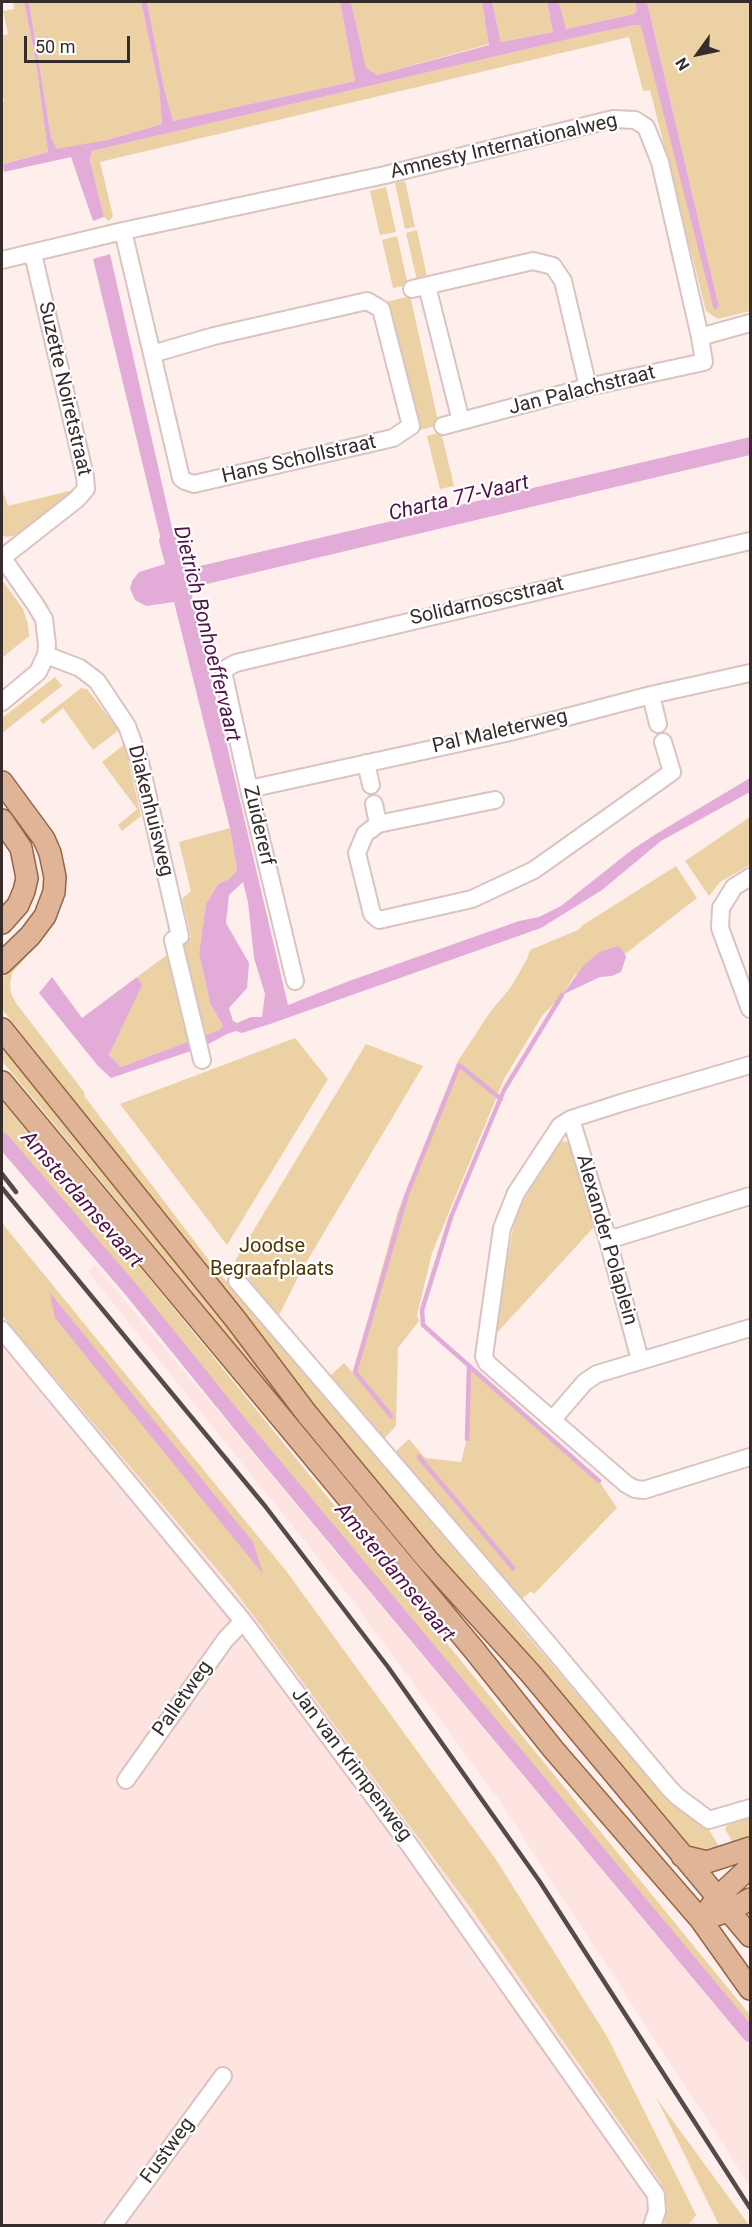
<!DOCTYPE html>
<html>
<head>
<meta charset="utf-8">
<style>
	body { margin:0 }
	#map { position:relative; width:752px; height:2227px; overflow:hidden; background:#feefed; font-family:Roboto,sans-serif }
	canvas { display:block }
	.frame { position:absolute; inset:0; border:3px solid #352c2b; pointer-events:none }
	.north { position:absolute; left:668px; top:24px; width:60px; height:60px; -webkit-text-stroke:4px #fff; paint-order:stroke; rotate:237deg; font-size:16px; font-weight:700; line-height:24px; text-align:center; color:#352c2b }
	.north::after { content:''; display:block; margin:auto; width:21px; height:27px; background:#352c2b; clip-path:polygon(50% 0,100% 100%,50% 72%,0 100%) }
	.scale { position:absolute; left:24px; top:36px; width:106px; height:27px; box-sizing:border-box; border:3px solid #352c2b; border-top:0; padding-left:8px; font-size:18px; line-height:21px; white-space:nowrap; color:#352c2b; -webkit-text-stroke:4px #fff; paint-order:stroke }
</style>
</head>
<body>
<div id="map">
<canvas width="752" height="2227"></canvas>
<div class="frame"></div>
<div class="north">N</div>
<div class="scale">50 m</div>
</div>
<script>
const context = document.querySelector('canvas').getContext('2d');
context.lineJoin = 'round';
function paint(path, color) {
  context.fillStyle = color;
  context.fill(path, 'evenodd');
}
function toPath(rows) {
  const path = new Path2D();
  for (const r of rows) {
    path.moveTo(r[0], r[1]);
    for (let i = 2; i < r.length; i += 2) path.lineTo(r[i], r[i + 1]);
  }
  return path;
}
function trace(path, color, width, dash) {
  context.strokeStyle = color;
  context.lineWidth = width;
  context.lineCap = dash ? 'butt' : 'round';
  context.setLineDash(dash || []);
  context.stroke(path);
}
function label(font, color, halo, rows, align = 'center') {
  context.font = font + ' Roboto,sans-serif';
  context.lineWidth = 4.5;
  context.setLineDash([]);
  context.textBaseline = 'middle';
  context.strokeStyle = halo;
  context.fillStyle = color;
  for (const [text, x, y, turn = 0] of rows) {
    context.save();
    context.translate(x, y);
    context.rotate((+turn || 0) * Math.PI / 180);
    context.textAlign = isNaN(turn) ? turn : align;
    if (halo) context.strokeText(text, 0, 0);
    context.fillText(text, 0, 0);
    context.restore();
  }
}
const built = toPath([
	[95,1265,750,2047,750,2186,499,1800,349,1596,88,1272],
	[2,1294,241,1581,676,2185,696,2225,2,2225]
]);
const green = toPath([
	[13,2,24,2,36,63,48,152,2,164,2,102,4,102,2,89,2,36,8,34,3,11,14,9],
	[29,2,141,2,159,87,162,124,107,140,57,150,51,137],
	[147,2,340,2,355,81,173,121,164,88],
	[351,2,482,2,489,44,377,75,366,69],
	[492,2,547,2,553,32,501,42],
	[559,2,635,2,637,10,634,14,566,29],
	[647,2,750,2,750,311,718,319,706,311,650,90,643,91,629,37,100,162,113,216,109,221,104,217,90,160,92,151,591,34,635,25,641,26,644,32,715,309,719,307],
	[405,181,415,227,405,229,395,183],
	[386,187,396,232,380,235,370,191],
	[417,230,427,277,424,282,418,284,406,233],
	[397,236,408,285,393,288,382,240],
	[410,296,439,425,420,430,386,302],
	[441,432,454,486,440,489,427,436],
	[2,489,8,506,73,490,70,497,20,535,6,537,2,535],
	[2,580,23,609,28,624,29,636,2,658],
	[55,677,62,686,2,733,2,718],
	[81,688,87,689,119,730,93,750,63,708,43,724,40,720],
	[125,744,141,816,122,831,118,825,137,809,102,762],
	[750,817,750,865,720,882,709,896,685,861],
	[230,828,237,870,229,879,218,884,206,904,199,953,210,1003,223,1026,219,1030,121,1067,109,1055,141,985,137,977,191,937,182,899,191,891,179,842],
	[676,866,697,898,625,954,623,950,575,975,562,995,542,1016,504,1079,432,1253,417,1315,419,1321,398,1348,396,1426,383,1440,329,1377,344,1363,353,1373,398,1211,458,1061,490,1012,511,987,527,959,530,950,578,930,583,925],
	[24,955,26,957,12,973,10,983,11,994,16,1003,84,1092,85,1097,211,1263,583,1701,667,1795,705,1823,721,1850,704,1850,687,1844,307,1402,250,1322,2,1009,2,980,6,972],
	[295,1038,328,1079,227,1245,120,1104],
	[366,1044,423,1066,300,1273,278,1317,235,1261],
	[2,1045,304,1422,573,1735,694,1885,570,1737,376,1515,2,1061],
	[2,1098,750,2015,750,2037,2,1132],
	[565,1141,570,1144,594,1227,494,1336,515,1217,554,1144],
	[2,1223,287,1572,495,1858,608,2038,696,2215,688,2225,664,2225,667,2206,660,2182,645,2159,470,1907,232,1587,2,1315],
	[469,1366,599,1481,617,1508,534,1594,531,1591,520,1601,394,1453,409,1439,425,1458,461,1462,467,1439],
	[750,1818,750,1838,734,1845,725,1829,727,1825],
	[656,2097,665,2110,749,2225,719,2225]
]);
const water = toPath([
	[24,2,29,2,51,137,57,149,107,140,162,124,159,87,141,2,147,2,164,88,173,121,355,81,340,2,351,2,366,68,377,75,489,45,482,2,492,2,501,42,553,32,547,2,559,2,566,29,634,14,637,10,635,2,647,2,719,307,714,310,641,26,635,25,591,34,92,151,90,160,104,217,93,221,71,157,4,172,3,164,48,152,36,63],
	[110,254,174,537,177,537,187,569,750,437,750,455,190,588,288,1005,349,981,519,921,539,917,561,906,633,849,656,834,750,778,750,792,661,841,602,890,541,928,270,1024,242,1033,236,1031,227,1034,203,1047,111,1078,98,1066,39,993,52,977,82,1018,137,977,142,985,109,1055,121,1067,219,1030,223,1026,210,1003,199,953,206,904,218,884,229,879,237,870,230,828,174,602,146,606,135,600,130,589,132,581,139,572,165,564,159,541,160,536,93,259],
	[243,882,248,902,254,958,265,994,262,1017,251,1017,237,1023,233,1021,229,1008,247,988,249,963,226,923,229,895],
	[617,946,623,950,626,957,621,972,612,976,600,977,562,995,584,965,600,952],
	[50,1293,253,1542,263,1574,55,1318]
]);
const stream = toPath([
	[562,995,504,1090,451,1217,422,1310,423,1325,599,1481],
	[391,1416,355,1372,407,1194,459,1065,501,1099],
	[467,1439,469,1367],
	[419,1457,513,1568]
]);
const canal = toPath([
	[2,1140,128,1286,248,1434,750,2035]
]);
const minor = toPath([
	[123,231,152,354,181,478,185,481,194,484,393,438,411,426,381,309,367,301,214,336,152,354],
	[2,260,123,231,385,175,613,119,635,120,646,127,660,162,700,337,704,362,588,387,443,426],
	[427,286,461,421],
	[412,289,533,261,553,266,563,281,588,387],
	[700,337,750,323],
	[2,557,35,604,44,619,47,645,46,655,38,672,2,702],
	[2,558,76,500,86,489,85,476,33,254],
	[46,655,80,668,97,681,127,726,140,762,180,936,173,940,202,1060],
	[651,695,658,724],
	[366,763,371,785],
	[249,789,510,732,651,695,750,673],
	[495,800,378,824,365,834,357,853,372,914,379,920,472,899,534,870,672,772,663,742],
	[374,804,378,824],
	[750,877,734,887,721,908,720,928,750,1009],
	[295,981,249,789,224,676,225,669,236,663,750,541],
	[750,1065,624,1102,571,1119,560,1126,516,1193,502,1228,484,1356,487,1363,626,1484,635,1489,644,1490,750,1457],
	[571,1119,607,1237,640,1360],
	[607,1237,618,1237,750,1196],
	[237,1281,535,1628,669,1788,678,1797,709,1820,750,1808],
	[2,1330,243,1621,408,1843,656,2195,657,2211,652,2226],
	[553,1419,585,1382,597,1374,750,1328],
	[126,1780,225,1640,243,1621],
	[113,2226,223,2076]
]);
const major = toPath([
	[2,782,44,839,50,853,55,877,54,892,45,916,30,936,2,963],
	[2,820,21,848,27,878,24,891,18,905,2,923],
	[2,1029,236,1320,307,1414,427,1559,531,1674,750,1936],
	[2,1082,475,1651,553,1749,701,1920,750,1989],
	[682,1856,707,1862,750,1848],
	[709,1909,717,1898,750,1867],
	[716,1915,729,1911,750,1899]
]);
const rail = toPath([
	[2,1174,16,1192],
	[2,1188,265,1506,388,1667,540,1882,750,2208]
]);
const streetNames = [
	["Amnesty Internationalweg",504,147,-13],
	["Suzette Noiretstraat",64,389,77],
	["Jan Palachstraat",582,391,-14],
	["Hans Schollstraat",299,460,-13],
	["Solidarnoscstraat",487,602,-13],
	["Pal Maleterweg",500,732,-13],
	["Diakenhuisweg",150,811,76],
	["Zuidererf",258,826,77],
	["Alexander Polaplein",606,1240,74],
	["Palletweg",183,1699,-55],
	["Jan van Krimpenweg",351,1765,53],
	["Fustweg",168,2151,-54]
];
const parkNames = [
	["Joodse",272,1247],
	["Begraafplaats",272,1270]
];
const waterNames = [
	["Charta 77-Vaart",459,499,-13],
	["Dietrich Bonhoeffervaart",206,634,76],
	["Amsterdamsevaart",81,1200,49],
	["Amsterdamsevaart",394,1573,50]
];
paint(built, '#fee4e0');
paint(green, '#ebd1a3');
paint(water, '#e3acd8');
trace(stream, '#e3acd8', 4.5);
trace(canal, '#e3acd8', 15);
trace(minor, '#dac3c0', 20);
trace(major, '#966544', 24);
trace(minor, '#fff', 16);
trace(major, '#e0b597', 21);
trace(rail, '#544a49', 4.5);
label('20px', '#352c2b', '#fff', streetNames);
label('20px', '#4c3503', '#fff', parkNames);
label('italic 21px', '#521249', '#fff', waterNames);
</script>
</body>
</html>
